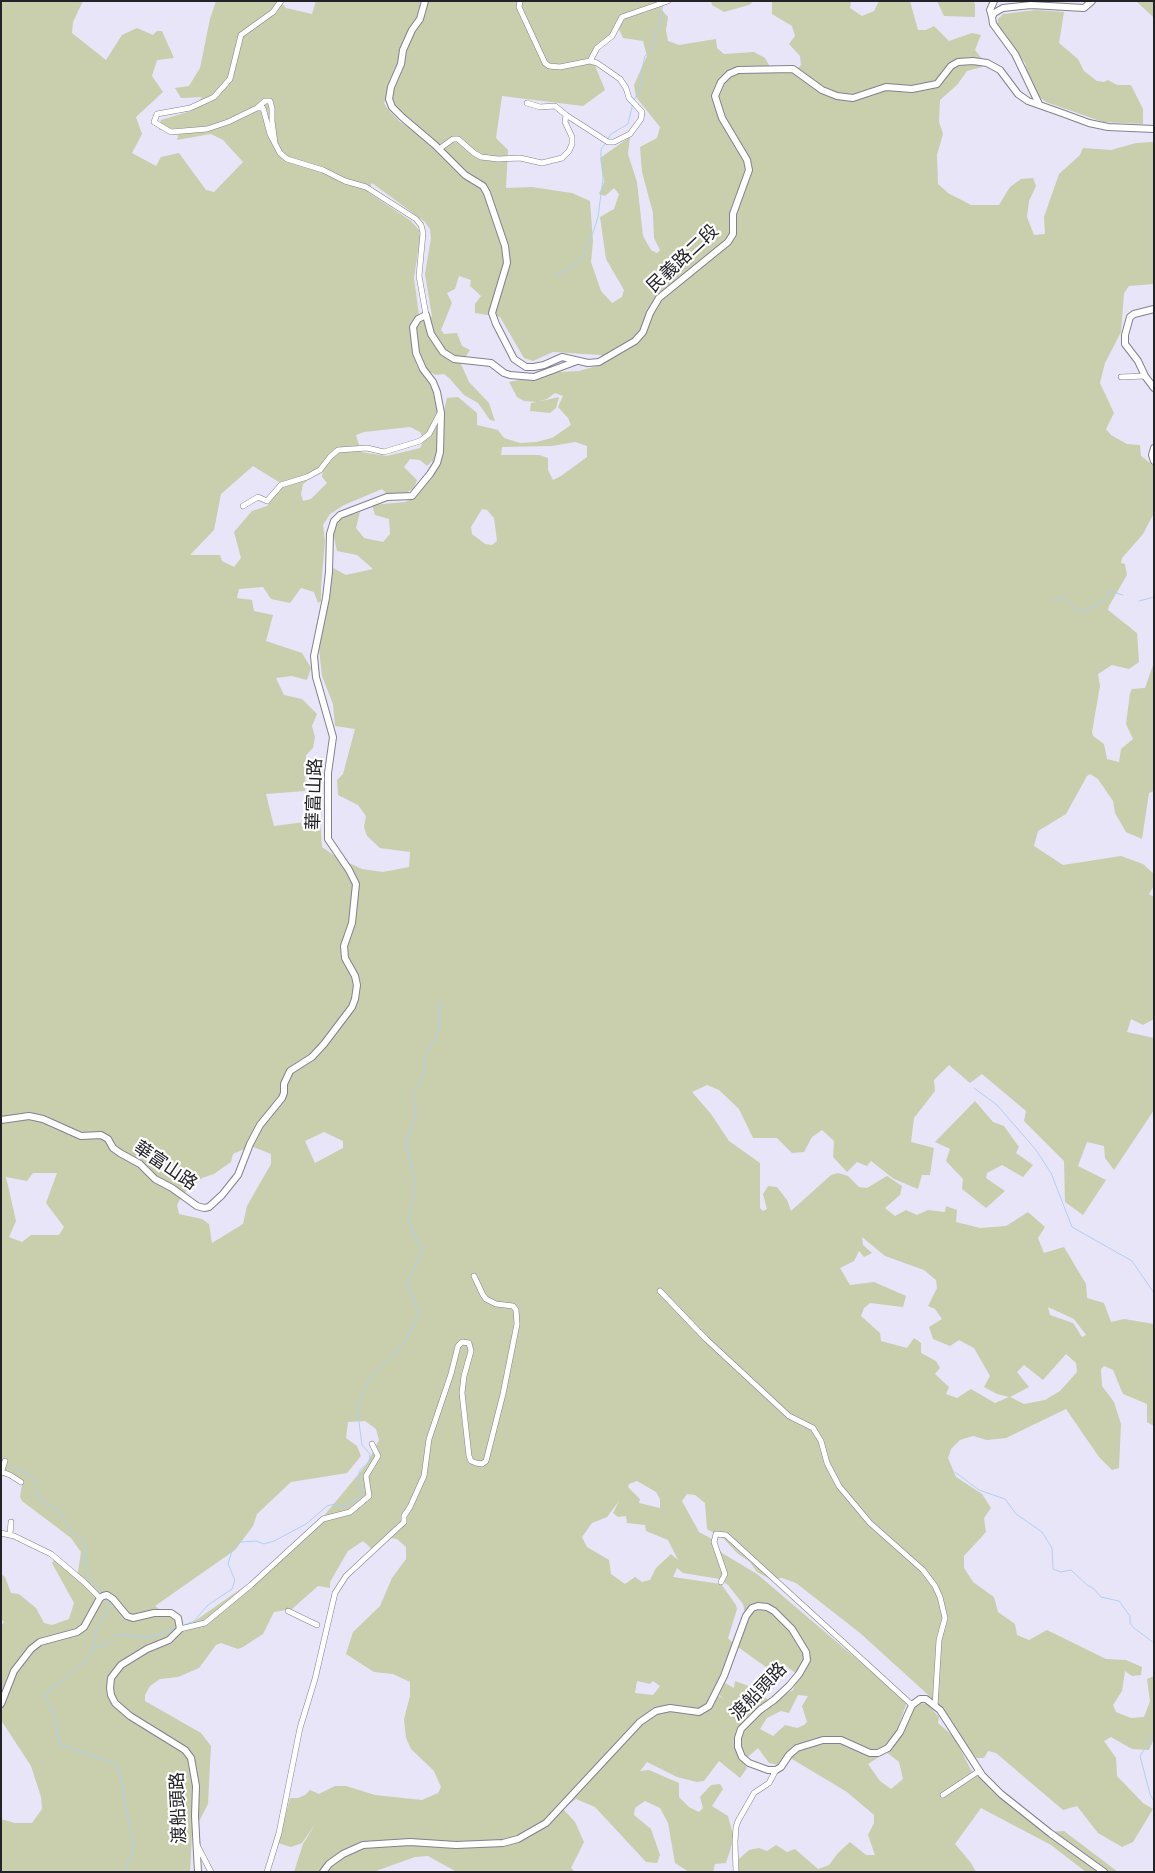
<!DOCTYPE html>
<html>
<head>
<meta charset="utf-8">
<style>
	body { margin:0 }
	#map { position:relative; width:1155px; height:1873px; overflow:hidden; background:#e8e5f8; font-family:Helvetica,sans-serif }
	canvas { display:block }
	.frame { position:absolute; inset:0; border:2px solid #232229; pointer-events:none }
</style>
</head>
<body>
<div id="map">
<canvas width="1155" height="1873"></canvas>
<div class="frame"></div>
</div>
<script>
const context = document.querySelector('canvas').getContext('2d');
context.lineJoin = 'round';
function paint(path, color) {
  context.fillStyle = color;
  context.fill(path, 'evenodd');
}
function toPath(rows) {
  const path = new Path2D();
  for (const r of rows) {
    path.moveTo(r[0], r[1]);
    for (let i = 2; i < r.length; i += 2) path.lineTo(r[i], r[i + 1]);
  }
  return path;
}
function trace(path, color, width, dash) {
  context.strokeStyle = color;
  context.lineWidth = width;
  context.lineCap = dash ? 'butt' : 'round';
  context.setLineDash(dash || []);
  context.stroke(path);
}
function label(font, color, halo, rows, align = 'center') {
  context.font = font + ' Helvetica,"Noto Sans TC",sans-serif';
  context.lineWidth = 4.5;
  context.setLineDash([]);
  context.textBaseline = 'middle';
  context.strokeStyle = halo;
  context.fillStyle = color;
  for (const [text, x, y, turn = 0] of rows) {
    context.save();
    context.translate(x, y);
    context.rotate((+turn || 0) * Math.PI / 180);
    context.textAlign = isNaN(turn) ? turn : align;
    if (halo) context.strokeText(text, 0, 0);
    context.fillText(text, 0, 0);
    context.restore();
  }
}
const green = toPath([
	[1,1,83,1,73,22,72,33,106,60,122,35,137,28,153,35,157,31,162,31,174,58,157,60,152,76,163,92,136,117,142,134,132,153,156,166,161,157,179,153,206,190,214,192,243,162,223,140,211,134,177,140,180,128,159,130,161,120,191,111,202,97,181,98,175,88,189,86,200,68,210,19,216,1,280,1,286,8,312,14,316,1,664,1,661,9,668,17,666,30,668,41,679,45,716,39,717,48,724,54,754,52,765,58,773,72,794,72,801,65,800,56,789,44,795,36,792,26,772,14,772,1,851,1,850,8,862,16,874,11,879,1,910,1,918,30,926,30,934,26,949,41,972,33,981,35,975,50,982,59,982,67,967,71,957,85,940,100,939,122,943,134,937,155,938,184,948,193,971,205,999,205,1010,187,1021,179,1033,178,1036,186,1029,201,1027,217,1034,235,1045,234,1044,217,1059,174,1080,155,1083,148,1111,150,1136,143,1154,142,1154,284,1129,286,1124,293,1121,332,1105,363,1100,383,1114,413,1106,429,1111,435,1127,444,1140,445,1141,456,1154,466,1154,513,1143,534,1122,558,1121,563,1125,564,1127,575,1109,606,1108,610,1137,633,1139,662,1129,669,1112,665,1098,674,1100,686,1092,732,1093,736,1104,744,1107,759,1119,762,1121,749,1133,739,1126,724,1130,693,1132,689,1145,688,1154,662,1154,791,1149,793,1142,839,1126,832,1115,813,1113,801,1098,779,1090,774,1087,776,1066,814,1038,831,1034,846,1063,865,1121,856,1143,864,1154,874,1154,886,1149,894,1154,897,1154,1019,1143,1025,1131,1019,1127,1032,1154,1038,1154,1110,1114,1170,1105,1158,1104,1146,1087,1142,1078,1166,1106,1180,1083,1215,1065,1202,1064,1161,1024,1121,1026,1111,982,1074,970,1083,949,1065,934,1080,935,1091,914,1118,911,1142,934,1148,930,1175,922,1175,918,1189,894,1179,871,1161,867,1166,857,1162,847,1172,833,1157,834,1141,822,1130,812,1137,804,1152,792,1153,777,1138,753,1138,739,1109,719,1090,707,1085,692,1092,711,1114,729,1141,760,1163,760,1208,763,1211,767,1209,763,1194,768,1186,777,1187,787,1200,791,1211,831,1175,838,1173,848,1176,859,1187,867,1188,887,1176,902,1186,900,1195,885,1208,895,1216,906,1210,917,1215,928,1210,945,1212,946,1206,957,1210,956,1222,980,1228,1006,1226,1028,1212,1045,1227,1038,1238,1044,1253,1064,1247,1086,1284,1087,1298,1104,1303,1111,1322,1124,1319,1154,1324,1154,1426,1147,1422,1147,1404,1123,1394,1113,1370,1104,1366,1101,1369,1102,1386,1114,1402,1121,1424,1119,1468,1112,1470,1099,1457,1066,1409,1006,1438,987,1440,973,1436,960,1440,951,1449,948,1458,956,1477,982,1494,991,1508,984,1518,986,1532,964,1556,964,1568,973,1582,994,1597,998,1612,1015,1624,1017,1635,1029,1640,1047,1630,1106,1659,1126,1660,1142,1667,1141,1675,1132,1676,1125,1671,1122,1691,1113,1705,1116,1712,1131,1718,1144,1717,1150,1701,1147,1679,1154,1676,1154,1739,1149,1750,1132,1749,1111,1737,1104,1741,1116,1758,1117,1776,1143,1803,1153,1809,1133,1842,1122,1847,1098,1833,1077,1806,1063,1810,996,1753,988,1751,984,1758,976,1758,936,1702,860,1633,796,1583,782,1578,770,1579,757,1572,750,1562,737,1553,724,1539,707,1529,705,1503,695,1495,687,1494,682,1501,699,1532,712,1539,722,1553,757,1574,907,1702,897,1730,884,1748,882,1755,868,1764,880,1781,891,1789,903,1779,899,1762,885,1751,911,1710,920,1703,927,1704,939,1717,938,1723,954,1737,971,1770,1044,1832,1064,1831,1118,1872,1086,1872,1051,1845,981,1808,955,1844,971,1863,976,1872,738,1872,739,1859,749,1850,759,1848,767,1851,776,1845,787,1852,795,1849,818,1869,829,1865,838,1853,850,1842,866,1855,875,1855,868,1835,874,1823,874,1815,847,1792,792,1759,778,1765,769,1763,758,1748,743,1761,747,1768,740,1778,719,1761,704,1781,697,1782,677,1777,647,1762,640,1771,649,1770,679,1783,679,1797,689,1807,699,1812,703,1808,700,1797,711,1785,720,1784,723,1789,712,1806,728,1816,734,1838,726,1863,715,1864,713,1872,689,1872,675,1863,668,1823,660,1808,645,1801,635,1808,634,1815,651,1829,660,1855,657,1863,646,1862,595,1807,576,1799,563,1809,575,1822,584,1842,571,1868,575,1872,457,1872,428,1856,415,1857,373,1872,294,1872,303,1844,316,1823,302,1843,291,1847,278,1843,290,1798,298,1798,305,1795,310,1790,319,1794,335,1786,346,1786,375,1795,422,1800,438,1793,441,1787,434,1771,411,1749,406,1738,404,1719,410,1696,410,1682,393,1674,374,1672,346,1654,353,1632,380,1606,392,1578,406,1559,406,1547,397,1539,391,1538,379,1549,372,1549,363,1541,348,1551,330,1582,330,1588,318,1586,292,1609,274,1612,263,1634,243,1647,238,1649,221,1643,216,1645,199,1668,178,1677,160,1679,150,1686,145,1695,145,1701,201,1733,211,1746,208,1804,192,1835,190,1872,1,1872,1,1819,15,1823,32,1823,42,1809,41,1797,31,1766,1,1720,1,1626,4,1622,1,1619,1,1574,5,1577,11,1593,19,1594,36,1608,44,1623,52,1625,69,1619,74,1603,52,1563,54,1560,70,1571,78,1572,81,1552,71,1538,22,1501,20,1497,22,1485,3,1474,1,1462],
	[618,27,623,38,643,41,647,56,634,85,636,97,660,127,657,138,640,147,642,172,653,213,654,238,660,250,657,253,651,250,643,236,637,182,628,154,630,137,600,158,604,182,599,194,605,196,614,188,619,194,614,209,600,217,606,259,624,290,622,297,612,303,601,291,591,262,593,241,590,201,572,193,532,187,506,188,508,150,496,138,502,96,583,106,605,90,592,58],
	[391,89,396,112,427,133,470,175,463,178,430,142,399,121,387,108,384,103],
	[372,183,425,222,430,229,431,238,425,274,432,317,419,315,414,278,420,238,419,230,411,221,368,192],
	[459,276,471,280,470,286,481,296,475,304,475,313,500,317,524,358,533,361,553,352,601,355,603,360,597,366,579,371,558,372,509,382,517,397,524,401,537,402,531,403,530,411,550,413,556,408,559,397,537,402,547,399,555,393,563,396,558,407,568,418,571,425,552,438,536,442,520,443,504,438,498,430,477,425,477,413,458,397,447,398,444,410,444,437,438,436,438,418,434,391,416,364,418,358,430,372,436,375,444,374,449,378,464,395,478,403,490,420,495,421,489,403,469,382,461,364,470,350,462,346,457,333,444,334,441,330,452,303,447,293,455,289],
	[410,427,420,432,424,440,420,448,387,456,361,452,356,435,364,432],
	[575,442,587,446,587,457,561,476,553,480,548,470,548,458,539,455,501,455,502,447,552,446],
	[410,459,420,460,427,466,432,461,436,466,416,497,405,502,372,505,375,515,389,519,390,534,383,542,364,538,356,528,360,512,341,518,336,524,333,532,337,551,357,555,373,569,346,575,333,568,319,649,322,676,333,704,335,726,355,729,343,774,337,780,338,795,358,805,366,816,364,827,367,836,380,848,410,852,409,867,383,872,362,869,338,858,322,847,320,820,274,826,266,794,305,791,306,755,313,748,315,737,312,726,317,714,302,699,284,695,276,678,292,676,307,680,311,668,302,653,266,641,273,615,254,611,252,600,237,598,239,589,263,587,271,599,290,603,301,588,314,592,318,603,321,601,321,587,325,541,323,525,330,514,344,505,382,489,386,493,406,493,414,488,417,480,404,467],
	[253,466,282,484,267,506,252,511,234,532,241,558,234,567,222,561,220,555,190,555,214,530,221,494],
	[323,469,322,477,327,483,311,499,303,501,301,494,303,484],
	[482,509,487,510,494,518,497,541,492,545,485,544,472,534,471,527],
	[324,1132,343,1141,343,1148,315,1163,305,1141],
	[251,1146,271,1154,271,1164,247,1206,243,1224,212,1243,209,1224,202,1219,179,1214,177,1205,183,1194,202,1178,214,1174,231,1162,233,1154],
	[33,1173,57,1173,46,1203,64,1227,59,1235,31,1235,22,1242,9,1237,16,1221,6,1177,27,1181],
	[862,1237,885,1256,924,1270,936,1280,937,1288,928,1306,935,1309,942,1319,929,1327,933,1339,950,1346,959,1340,974,1348,990,1376,984,1387,997,1394,1009,1397,995,1403,971,1389,957,1398,946,1394,949,1387,935,1374,940,1368,936,1361,921,1353,921,1343,914,1338,907,1348,881,1341,880,1333,861,1316,864,1308,870,1303,903,1307,906,1296,874,1282,850,1285,840,1268,854,1261,859,1251,864,1257,872,1253,863,1245],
	[1048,1307,1074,1319,1086,1335,1082,1337,1073,1323,1050,1315],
	[1066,1354,1076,1363,1077,1372,1060,1391,1045,1400,1024,1404,1010,1397,1029,1387,1017,1372,1024,1365,1043,1380],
	[365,1421,376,1429,379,1440,366,1465,318,1523,249,1583,185,1628,155,1606,235,1550,253,1526,257,1514,291,1482,347,1473,361,1456,357,1446,346,1438,348,1422],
	[637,1481,656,1492,660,1499,660,1508,639,1503,640,1499,628,1487,629,1484],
	[619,1501,613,1513,618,1517,626,1516,627,1523,645,1525,646,1531,668,1540,678,1560,671,1554,656,1568,650,1580,642,1582,635,1577,625,1584,611,1574,609,1560,587,1547,582,1537,592,1523,607,1517],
	[677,1568,683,1573,720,1579,728,1585,743,1604,746,1618,738,1647,777,1675,785,1665,798,1675,793,1690,771,1702,754,1688,735,1681,734,1688,725,1683,719,1695,724,1699,715,1694,733,1643,728,1638,737,1609,736,1605,721,1584,673,1577],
	[637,1681,650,1684,653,1681,660,1686,653,1695,635,1693],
	[798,1695,808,1696,802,1706,807,1722,804,1725,797,1728,785,1725,773,1736,760,1729,767,1718,781,1711,789,1713],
	[711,1,754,1,749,5,724,12,712,5],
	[937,1,973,1,975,4,975,17,944,16],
	[1136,1,1154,1,1153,17],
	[1036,10,1064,12,1059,43,1078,59,1084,71,1097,81,1104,82,1108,80,1117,85,1131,85,1143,109,1143,124,1103,122,1046,102,1034,93,1025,63,997,25,998,19,1003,14],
	[975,1101,993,1122,1004,1126,1019,1147,1016,1153,1033,1165,1023,1177,1002,1165,987,1173,986,1178,1005,1191,986,1208,962,1189,963,1179,946,1161,950,1149,935,1142]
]);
const stream = toPath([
	[634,100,640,89,641,73,645,56,654,49,654,34,660,23,663,4],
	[607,140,611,134,628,124,633,103],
	[555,276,580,261,593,233,598,217,603,178,601,156,601,149,605,144],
	[1054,599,1065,599,1077,610,1086,611,1105,600,1110,591,1123,595],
	[1139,601,1154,597],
	[974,1088,997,1105,1036,1150,1051,1173,1072,1227,1132,1261,1154,1293],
	[11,1466,29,1474,35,1480,38,1498,60,1512,72,1532,84,1540,86,1573,101,1593],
	[955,1472,979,1490,1005,1499,1016,1514,1042,1532,1052,1548,1053,1569,1061,1572,1071,1570,1087,1585,1093,1588,1101,1597,1119,1601,1130,1616,1130,1623,1134,1628,1154,1643],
	[105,1599,110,1605,96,1630,93,1649,86,1661,44,1695,55,1717,59,1744,118,1765,134,1848,127,1865,128,1872],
	[184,1625,194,1621,208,1605,232,1589,235,1580,228,1564,232,1551,240,1542,256,1541,264,1544,274,1541,306,1524,327,1506,334,1504,346,1505,359,1498,362,1490,358,1481,360,1470,369,1462,370,1454,362,1445,359,1422,358,1405,369,1379,392,1356,407,1338,419,1313,407,1283,422,1251,408,1220,416,1188,407,1149,408,1138,416,1113,412,1094,423,1078,426,1055,439,1030,440,1001],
	[94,1649,106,1644,117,1635,151,1637,175,1628],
	[1154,1735,1140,1756,1150,1794,1154,1802]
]);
const minor = toPath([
	[590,61,597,48,612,36,622,17,668,1],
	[527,103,540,107,555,106,566,115],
	[257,108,263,108,270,134,280,153,287,159,323,170,345,181,366,187,416,219,421,225,423,233,419,276,426,315],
	[275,143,272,121,272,108,270,101,265,101,257,108,228,122,207,129,171,132,154,122,157,114,190,108,214,97,230,79,241,35,273,12,281,1],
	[439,149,453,139,458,139,474,153,481,157,498,159,520,158,542,163,562,158,569,151,572,144,572,137,565,122,566,115,608,142,614,142,630,134,641,119,642,112,629,98,626,88,620,79,597,63,590,61,560,67,549,66,545,63,519,7,520,1],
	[1121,377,1145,376],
	[243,506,258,497,267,501,281,485,307,477,320,470,330,457,338,450,367,448,384,452,420,441,429,434,440,413],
	[660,1291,706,1339,789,1416,813,1428,821,1441,827,1463,839,1486,870,1523,923,1570,935,1586,940,1597,945,1618,939,1640,935,1706],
	[2,1472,10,1475,21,1482],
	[1,1473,5,1461],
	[1,1533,14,1536,51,1554,84,1582,100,1598],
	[10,1534,11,1522],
	[721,1582,725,1574,714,1542,716,1534,726,1535,912,1705],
	[288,1611,317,1625],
	[180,1629,205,1623,251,1585,323,1519,350,1512,369,1496,366,1476,378,1456,372,1444],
	[943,1795,979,1771],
	[197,1845,211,1872],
	[267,1872,279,1833,300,1728,315,1679,335,1593,346,1576,404,1522,404,1516,410,1507,424,1476,429,1439,451,1374,458,1346,462,1342,469,1343,471,1351,464,1376,462,1393,469,1456,471,1461,476,1463,482,1464,486,1461,503,1394,517,1324,516,1310,513,1306,496,1304,486,1299,483,1295,474,1276],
	[736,1872,735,1842,736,1827,738,1821,754,1793,769,1783,776,1770]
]);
const tertiary = toPath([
	[425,1,420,19,412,30,403,50,401,64,391,87,389,99,392,107,402,117,435,145,465,175,483,186,487,193,505,246,507,263,492,313,496,324,514,359,526,367,534,367,544,365,562,357,588,363,599,362,635,341,643,332,650,313,659,298,728,242,733,234,733,214,749,170,747,160,722,118,715,96,721,82,729,74,738,70,793,69,822,90,837,96,853,98,886,87,912,89,937,84,951,66,958,62,973,61,987,63,1000,70,1018,94,1028,101,1062,113,1089,123,1108,127,1154,129],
	[992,17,990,10,994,1],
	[1039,104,1015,54,993,24,992,17,994,13,1003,8,1031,5,1084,8,1092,1],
	[1154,309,1134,314,1130,317,1125,335,1125,344,1138,361,1145,376,1154,388],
	[1154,448,1152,455,1154,461],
	[1,1120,29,1116,43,1119,81,1136,101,1135,108,1139,113,1148,120,1153,140,1164,155,1179,172,1188,197,1206,204,1208,209,1207,222,1195,238,1175,250,1144,260,1125,282,1098,284,1093,284,1084,290,1071,312,1057,324,1044,352,1007,355,999,357,985,355,976,345,958,344,946,352,923,356,884,349,870,328,839,328,773,333,737,316,677,314,656,326,598,329,572,330,534,334,521,340,515,387,497,412,496,430,474,437,463,440,452,441,413,437,392,433,382,423,369,416,353,413,327,418,319,426,315,431,334,443,352,454,359,491,363,504,373,510,375,534,377,577,361],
	[1,1704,14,1671,31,1649,40,1642,77,1632,84,1627,100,1598,103,1596,107,1595,113,1599,127,1616,133,1618,154,1613,171,1613,178,1618,180,1629,169,1640,147,1649,121,1665,111,1678,110,1688,111,1695,115,1703,130,1716,185,1750,191,1758,196,1786,195,1816,198,1872],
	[323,1872,329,1864,343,1854,363,1845,410,1842,456,1845,503,1843,518,1839,546,1823,640,1722,656,1711,670,1708,699,1712,709,1706,724,1676,746,1616,752,1608,758,1606,767,1607,774,1611,792,1629,806,1652,807,1660,799,1674,789,1686,774,1700,760,1710,741,1729,738,1738,738,1747,742,1757,749,1763,768,1770,776,1770,781,1767,789,1755,797,1748,823,1740,841,1740,870,1753,878,1753,888,1748,900,1732,912,1705,920,1699,926,1699,940,1710,982,1775,1001,1794,1050,1833,1104,1872]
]);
const streetNames = [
	["民義路二段",683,259,-43],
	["華富山路",315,794,-88],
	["華富山路",165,1166,34],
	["渡船頭路",759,1692,-46],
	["渡船頭路",179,1808,-92]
];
paint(green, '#c9cead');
trace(stream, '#b0d0f0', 1);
trace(minor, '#838091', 6);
trace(tertiary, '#838091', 8);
trace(minor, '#fff', 5);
trace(tertiary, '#fff', 6);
label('18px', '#232229', '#fff', streetNames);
</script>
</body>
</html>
